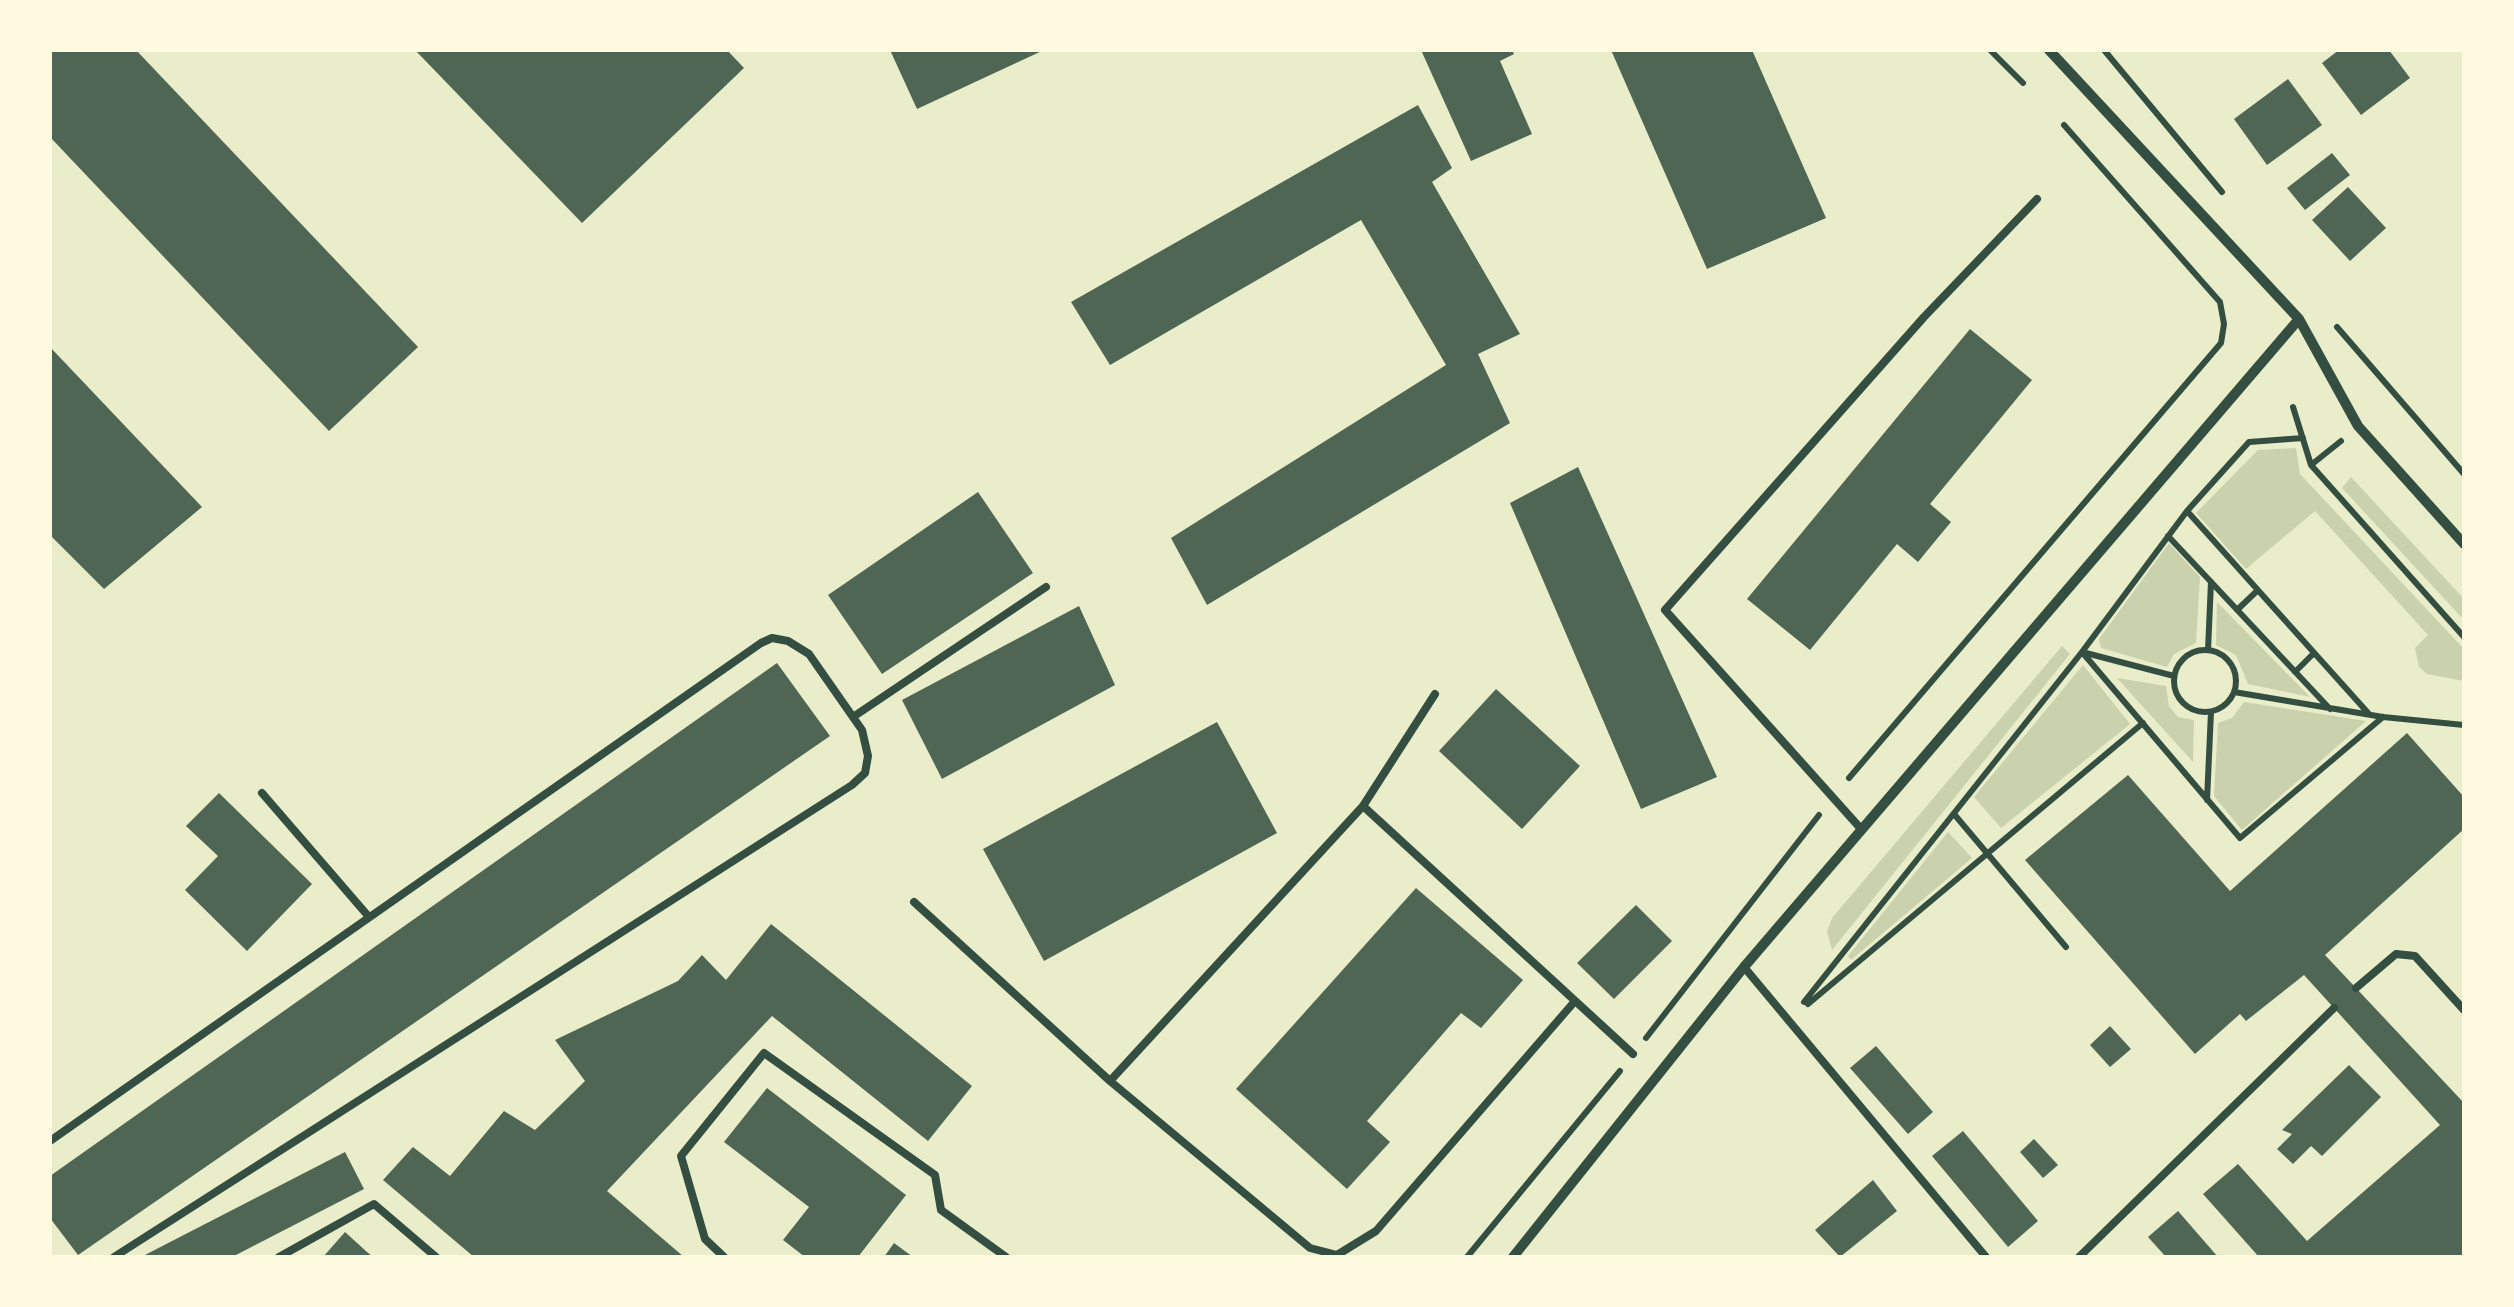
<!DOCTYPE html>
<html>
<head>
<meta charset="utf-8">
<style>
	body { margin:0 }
	#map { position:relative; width:2514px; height:1307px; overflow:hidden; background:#e9edc9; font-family:"Sofia Sans Condensed",sans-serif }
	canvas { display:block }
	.frame { position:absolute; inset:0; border:52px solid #fefae0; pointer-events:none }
</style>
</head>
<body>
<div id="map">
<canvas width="2514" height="1307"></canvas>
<div class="frame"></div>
</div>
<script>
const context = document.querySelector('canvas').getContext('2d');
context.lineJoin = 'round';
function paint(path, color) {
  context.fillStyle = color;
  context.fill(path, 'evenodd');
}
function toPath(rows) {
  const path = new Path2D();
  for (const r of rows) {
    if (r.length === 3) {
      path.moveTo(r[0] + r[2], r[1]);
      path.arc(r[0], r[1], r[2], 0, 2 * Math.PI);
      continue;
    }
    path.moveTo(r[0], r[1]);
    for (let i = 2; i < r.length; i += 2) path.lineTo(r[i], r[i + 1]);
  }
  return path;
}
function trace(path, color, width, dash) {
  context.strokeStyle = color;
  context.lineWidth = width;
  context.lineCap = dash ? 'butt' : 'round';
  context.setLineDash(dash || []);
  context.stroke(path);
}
const green = toPath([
	[2296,448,2300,474,2464,649,2464,681,2427,674,2419,667,2415,648,2428,635,2315,511,2246,569,2196,513,2258,450],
	[2351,477,2464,599,2464,620,2342,488],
	[2169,543,2200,577,2196,643,2174,654,2167,667,2101,648,2099,639],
	[2217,602,2310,697,2248,684,2236,655,2216,645],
	[2062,646,2070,654,1832,950,1827,931,1832,918],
	[2083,665,2130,724,2001,828,1974,797],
	[2117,678,2166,686,2169,706,2178,717,2194,720,2193,762],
	[2244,702,2366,721,2242,830,2214,796,2218,723,2232,718],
	[1948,832,1972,858,1851,960,1848,956]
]);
const building = toPath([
	[50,50,136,50,418,347,329,431,50,137],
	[415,50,727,50,744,68,582,223],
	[890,50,1044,50,917,109],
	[1421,50,1512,50,1514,54,1500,61,1532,134,1471,161],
	[1611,50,1752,50,1826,218,1707,269],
	[2339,50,2389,50,2410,78,2361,115,2322,63],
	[2288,79,2322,125,2267,165,2234,119],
	[1418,105,1452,168,1432,182,1520,334,1478,354,1510,423,1207,605,1171,538,1446,365,1361,220,1110,365,1071,302],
	[2332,153,2350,175,2305,210,2287,188],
	[2348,187,2386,228,2350,261,2312,220],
	[1970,329,2032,380,1930,504,1951,522,1936,540,1918,562,1897,544,1810,650,1747,599],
	[50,347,202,507,104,589,50,535],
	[1578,467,1717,777,1641,809,1510,503],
	[978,492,1033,573,882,674,828,595],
	[1079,606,1115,685,942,779,902,700],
	[777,663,830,736,78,1255,50,1218,50,1176],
	[1496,689,1580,766,1522,829,1439,751],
	[1217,722,1277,833,1044,961,983,849],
	[2407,733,2464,797,2464,829,2325,955,2464,1103,2464,1257,2259,1257,2203,1194,2238,1164,2307,1241,2440,1125,2304,975,2246,1021,2240,1014,2195,1054,2025,860,2128,775,2230,891],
	[219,793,312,884,247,951,185,890,218,856,186,826],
	[1416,888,1523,980,1481,1028,1461,1013,1367,1121,1390,1142,1347,1189,1236,1089],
	[1636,905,1672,941,1614,999,1577,963],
	[771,924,972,1086,928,1141,772,1016,607,1191,684,1257,474,1257,383,1180,413,1147,450,1176,504,1111,535,1130,585,1081,555,1040,678,981,702,955,726,980],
	[2110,1026,2131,1049,2110,1067,2090,1045],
	[1876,1046,1933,1112,1908,1134,1850,1068],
	[2349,1065,2381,1097,2322,1156,2311,1146,2293,1164,2277,1149,2292,1134,2282,1130],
	[767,1088,906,1195,858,1257,805,1257,783,1240,809,1207,724,1142],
	[1963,1131,2038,1221,2008,1247,1932,1156],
	[2034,1139,2058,1165,2043,1178,2020,1152],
	[345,1152,364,1189,232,1257,141,1257],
	[1873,1180,1897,1211,1840,1257,1815,1230],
	[2178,1211,2218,1257,2166,1257,2148,1237],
	[345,1232,367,1252,373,1257,323,1257],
	[894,1243,913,1257,884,1257]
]);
const path = toPath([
	[1990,50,2023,83],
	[2104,50,2222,192],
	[2337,327,2464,474],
	[2293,407,2311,465,2464,637],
	[2311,465,2341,441],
	[2187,511,2249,442,2303,438],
	[2168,536,2330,709],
	[2237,610,2258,590],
	[2208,650,2211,582],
	[2205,681,31],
	[2295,672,2314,653],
	[2174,676,2082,652,2187,511,2369,714],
	[2234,692,2383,717,2464,725],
	[1849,778,2221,343,2224,324,2220,302,2064,125],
	[2207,800,2211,712],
	[1954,814,2066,947],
	[1804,1002,2082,652,2240,838,2383,717],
	[1808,1004,2143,723],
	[1646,1038,1819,815],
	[1467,1257,1620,1071]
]);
const service = toPath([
	[853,717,1046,587],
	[262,793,369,917],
	[1363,806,1435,694],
	[1862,830,1665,610,1924,317,2037,199],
	[914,902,1110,1081,1363,806,1633,1054],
	[1744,967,1986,1257],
	[2356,988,2396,954,2415,956,2464,1010],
	[1110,1081,1310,1248,1337,1255,1376,1231,1575,1001],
	[50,1141,761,643,772,638,788,641,809,654,862,730,868,756,865,773,852,785,114,1257],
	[279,1257,374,1204,436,1257],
	[724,1257,705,1239,681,1156,764,1053,935,1175,941,1210,1006,1257],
	[2079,1257,2334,1008]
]);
const minor = toPath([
	[2049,50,2299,319,2358,426,2464,544],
	[1513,1257,1744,967,2299,319]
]);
paint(green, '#cad2ad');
paint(building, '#4f6655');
trace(path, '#344e41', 6);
trace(service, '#344e41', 8);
trace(minor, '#344e41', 10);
</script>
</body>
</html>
